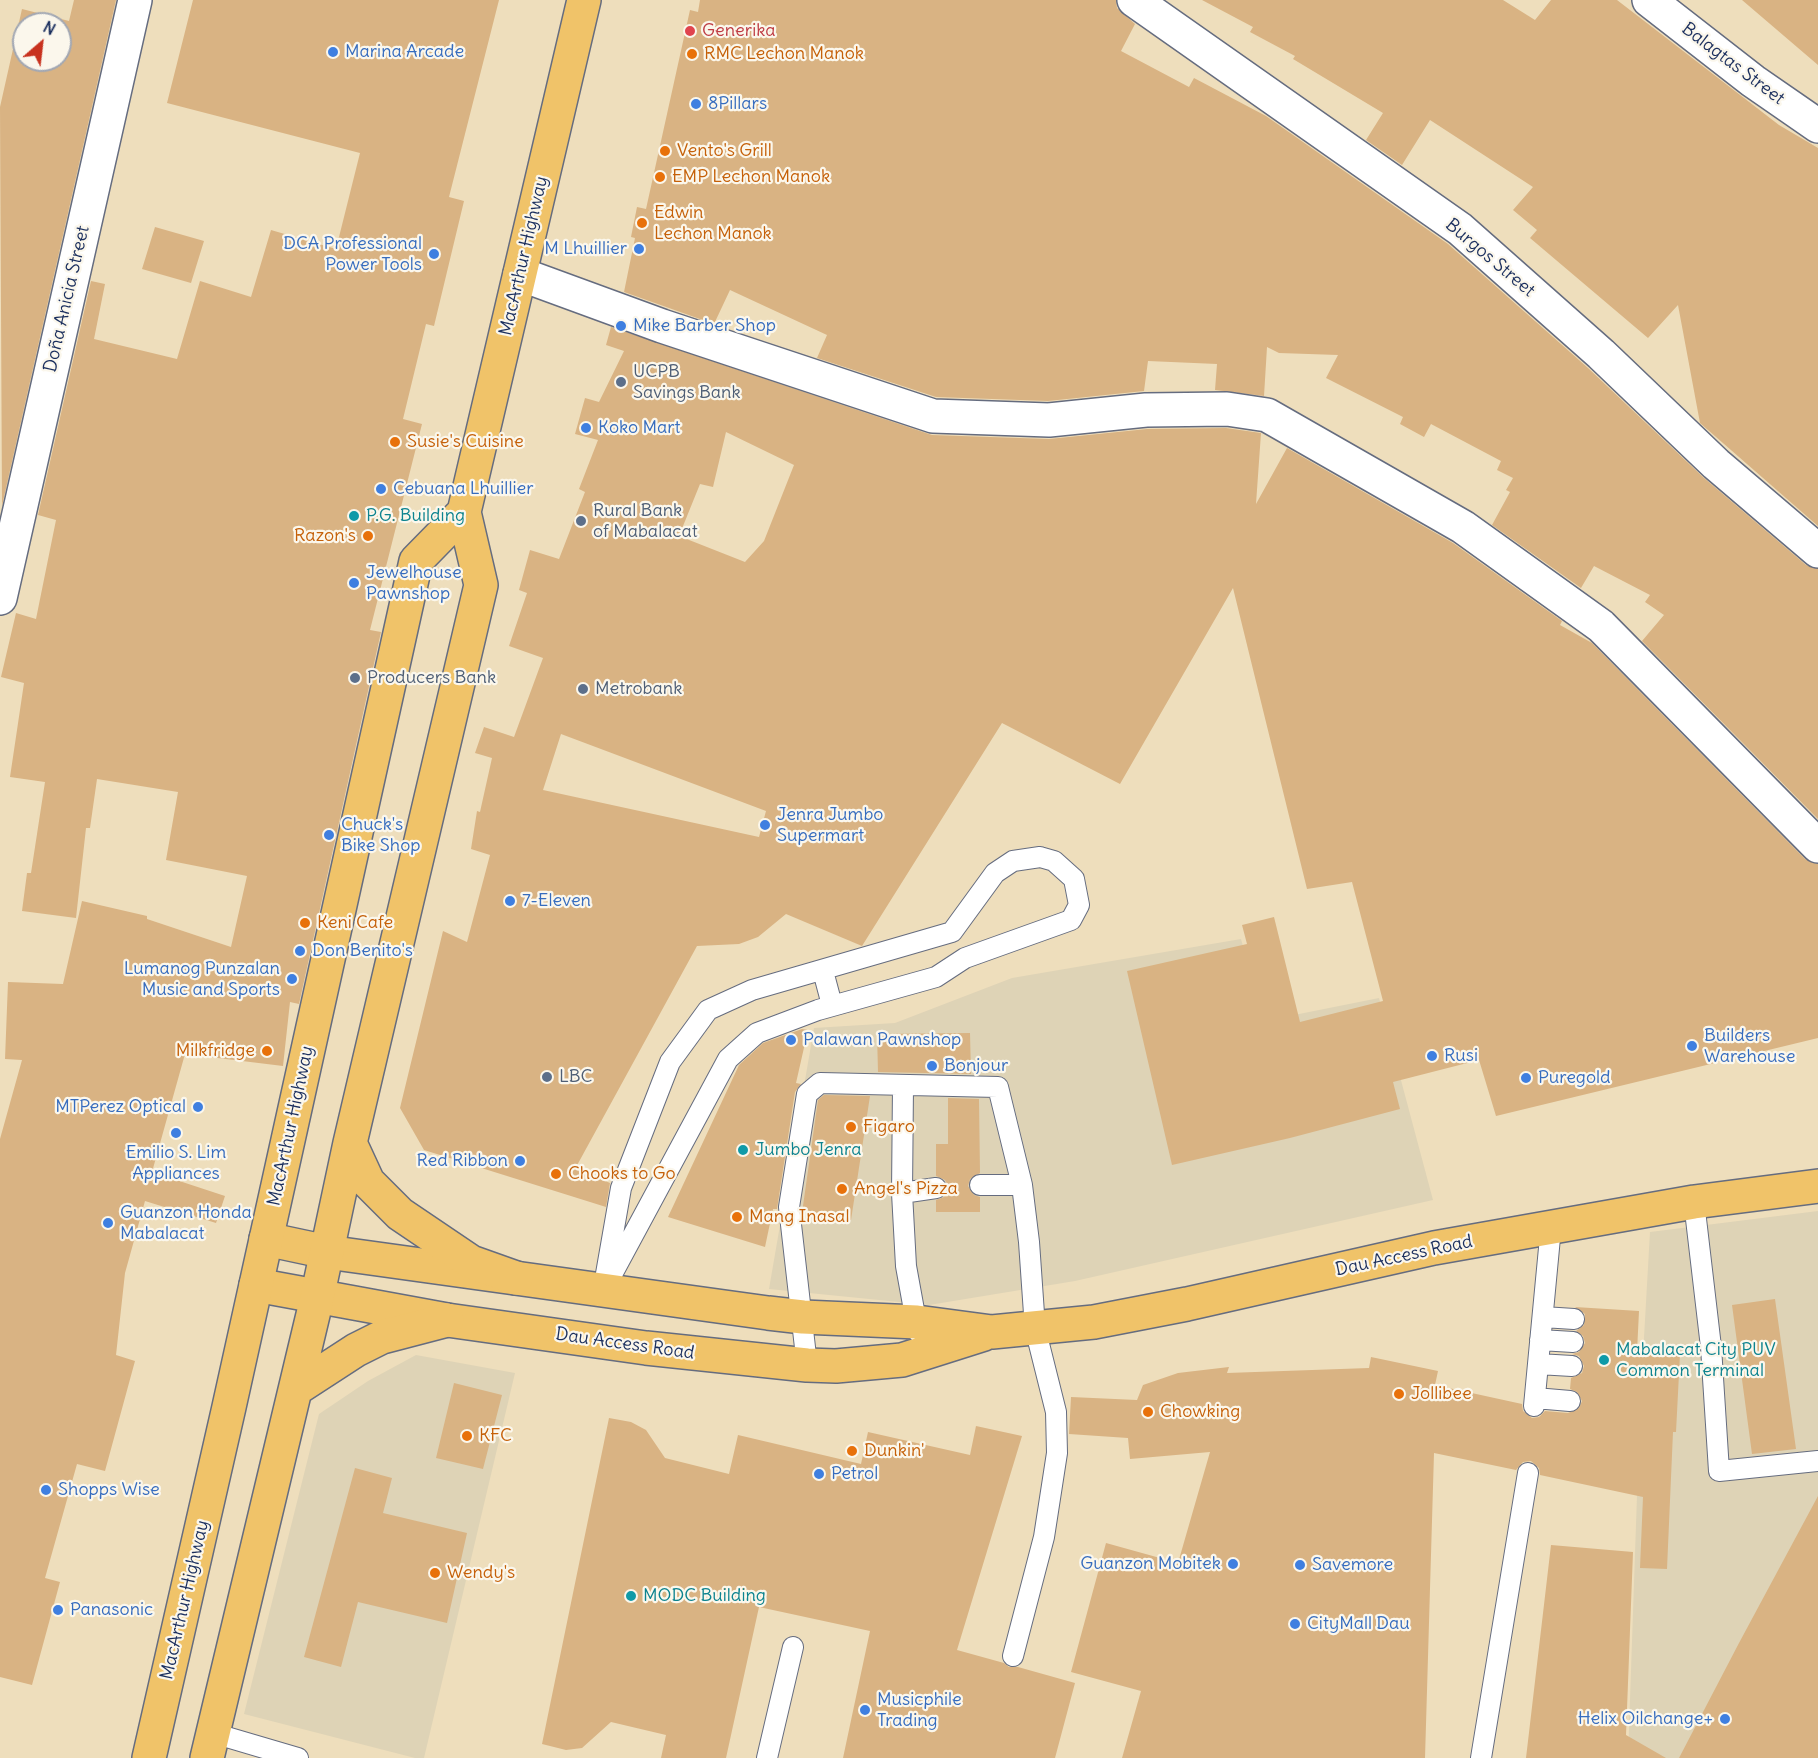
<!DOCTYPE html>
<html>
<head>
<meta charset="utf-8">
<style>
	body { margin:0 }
	#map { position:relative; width:1818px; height:1758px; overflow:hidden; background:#eedebc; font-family:Delius,sans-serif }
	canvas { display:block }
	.north { position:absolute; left:12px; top:12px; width:60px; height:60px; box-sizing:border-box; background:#fbf7ec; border:2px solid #a1a7b3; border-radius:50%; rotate:28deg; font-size:16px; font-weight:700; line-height:24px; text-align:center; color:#1b2f5e }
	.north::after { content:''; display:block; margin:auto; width:21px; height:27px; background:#c8321e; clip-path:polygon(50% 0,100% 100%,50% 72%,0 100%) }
</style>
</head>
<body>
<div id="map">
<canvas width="1818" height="1758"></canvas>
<div class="north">N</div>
</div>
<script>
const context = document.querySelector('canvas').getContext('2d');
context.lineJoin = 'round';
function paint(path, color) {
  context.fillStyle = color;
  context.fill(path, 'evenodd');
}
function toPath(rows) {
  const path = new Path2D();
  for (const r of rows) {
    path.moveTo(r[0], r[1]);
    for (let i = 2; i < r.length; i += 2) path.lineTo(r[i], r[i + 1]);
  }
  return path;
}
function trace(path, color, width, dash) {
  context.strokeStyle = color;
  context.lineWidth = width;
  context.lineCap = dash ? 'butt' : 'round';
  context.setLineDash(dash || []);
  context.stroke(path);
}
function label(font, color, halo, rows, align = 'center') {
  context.font = font + ' Delius,sans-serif';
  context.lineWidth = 4.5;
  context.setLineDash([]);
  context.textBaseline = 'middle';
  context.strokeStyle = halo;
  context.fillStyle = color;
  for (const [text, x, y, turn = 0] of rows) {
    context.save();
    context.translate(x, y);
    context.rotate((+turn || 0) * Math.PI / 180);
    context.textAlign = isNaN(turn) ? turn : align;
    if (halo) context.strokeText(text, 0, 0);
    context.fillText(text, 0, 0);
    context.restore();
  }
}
const built = toPath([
	[1241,939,1264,1021,1379,998,1433,1200,1075,1281,929,1305,769,1289,814,1028,895,1023,1012,978],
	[1818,1211,1818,1621,1744,1758,1628,1758,1640,1408,1650,1232],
	[416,1355,515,1373,424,1758,415,1758,244,1714,319,1414,368,1381]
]);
const building = toPath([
	[74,0,116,0,2,506,0,107,22,9,69,21],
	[24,24,60,24,60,60,24,60],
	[193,0,499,0,449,197,464,201,434,326,426,324,403,419,422,424,370,630,381,632,299,1004,290,1002,283,1066,185,1054,152,1172,225,1196,216,1223,145,1201,125,1273,116,1355,135,1361,105,1471,77,1464,45,1578,60,1582,32,1685,0,1677,0,1139,22,1060,5,1059,8,982,63,984,82,901,147,916,147,919,231,947,247,876,166,860,178,792,97,779,90,828,86,828,76,918,22,911,27,873,31,873,45,782,10,777,24,683,1,677,16,613,36,619,56,520,38,515,91,281,105,284,94,339,177,359,200,281,251,297,271,230,336,249,360,153,167,103],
	[700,0,1116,0,1117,8,1135,24,1121,51,1189,87,1194,78,1266,116,1448,244,1588,368,1704,478,1806,565,1818,569,1818,819,1642,641,1664,615,1645,602,1650,595,1594,566,1581,588,1492,525,1510,492,1506,490,1513,478,1497,470,1501,461,1431,424,1424,437,1400,424,1403,417,1326,378,1338,355,1279,353,1267,347,1264,396,1215,390,1217,364,1148,361,1144,391,1048,401,936,397,817,358,827,335,730,290,714,324,624,292,635,238,631,237,637,207,646,209,690,10,698,12],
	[1202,0,1503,0,1535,20,1551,0,1617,0,1779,125,1818,148,1818,526,1700,423,1678,305,1648,338,1530,238,1537,230,1513,210,1533,187,1430,120,1402,165,1366,140,1383,113,1293,59,1295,56,1250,32,1253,27],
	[1742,0,1818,0,1818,65],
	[155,227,204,241,191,283,142,269],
	[611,327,932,435,1049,439,1147,429,1226,428,1261,433,1256,504,1287,448,1453,543,1562,621,1560,625,1592,643,1805,859,1818,864,1818,1038,1496,1116,1479,1060,1393,1082,1400,1109,1290,1138,1172,1165,1127,971,1247,944,1242,925,1274,917,1300,1022,1383,1001,1352,882,1307,889,1233,588,1120,784,1002,723,862,946,786,914,758,937,739,944,697,946,575,1169,610,1183,606,1207,424,1150,400,1108,443,931,467,942,490,855,471,849,477,811,480,812,492,758,475,753,484,727,514,737,543,658,509,646,527,593,519,590,530,550,559,559,585,492,579,489,598,440,575,434,585,398,599,402,624,351,606,345],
	[726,432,794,465,764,541,745,562,679,536,700,484,713,487],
	[561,734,766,811,759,837,543,790],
	[802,1029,808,1030,796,1083,801,1084,795,1092,777,1209,773,1209,765,1247,668,1217,739,1065,763,1043],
	[970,1033,971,1074,878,1072,877,1034],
	[824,1095,870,1096,851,1220,802,1213,818,1100],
	[948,1098,979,1099,980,1173,970,1179,968,1186,974,1195,980,1197,980,1212,936,1212,936,1200,944,1197,948,1187,945,1180,936,1176,936,1144,948,1144],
	[1775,1299,1796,1449,1752,1454,1732,1305],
	[1575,1307,1639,1311,1637,1352,1680,1354,1676,1432,1673,1432,1667,1569,1640,1568,1643,1497,1540,1475,1539,1468,1531,1461,1523,1462,1516,1470,1434,1453,1425,1758,1122,1758,1141,1691,1071,1672,1106,1543,1178,1563,1210,1452,1130,1459,1128,1438,1069,1434,1071,1397,1137,1400,1143,1385,1178,1373,1229,1367,1227,1373,1369,1368,1371,1357,1438,1371,1435,1385,1522,1404,1523,1411,1532,1418,1539,1417,1545,1411,1568,1413,1579,1408,1582,1401,1577,1392,1570,1389,1571,1378,1582,1373,1584,1366,1579,1356,1572,1354,1579,1352,1585,1343,1583,1336,1576,1331,1584,1325,1585,1314],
	[454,1383,502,1395,483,1469,436,1458],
	[609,1418,631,1422,646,1430,665,1458,729,1474,738,1435,861,1464,868,1432,970,1455,976,1426,1022,1436,957,1650,1004,1663,1009,1667,1018,1667,1075,1683,1055,1758,843,1758,870,1631,759,1607,726,1758,661,1758,666,1735,611,1722,582,1748,566,1750,542,1744],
	[355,1468,392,1478,383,1513,467,1533,447,1623,358,1602,341,1667,304,1657],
	[1818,1496,1818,1758,1679,1758,1739,1643],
	[1551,1545,1633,1552,1626,1735,1666,1758,1526,1758]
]);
const lane = toPath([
	[1040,857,1054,861,1074,879,1079,905,1071,920,965,958,936,977,818,1010,757,1033,728,1059,603,1291,621,1188,670,1062,708,1010,752,990,952,932,995,873,1013,861,1040,857],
	[823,971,832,1005],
	[980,1185,1022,1185,1029,1242,1035,1328,1056,1412,1057,1453,1044,1537,1013,1656],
	[902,1193,903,1086],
	[1694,1202,1711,1347,1719,1471,1818,1461],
	[1543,1317,1574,1319],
	[918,1332,906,1266,902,1193,936,1188],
	[1540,1340,1573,1342],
	[1538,1364,1572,1366],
	[807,1365,789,1207,807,1094,820,1083,998,1087,1022,1185],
	[1535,1398,1570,1401],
	[1534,1406,1551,1227],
	[213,1733,298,1758],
	[767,1758,793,1647],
	[1481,1758,1528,1473]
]);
const street = toPath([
	[1134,0,1460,229,1601,354,1716,464,1818,551],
	[1649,0,1753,81,1818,126],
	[520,274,662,326,933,416,1049,420,1146,410,1227,409,1267,415,1463,527,1601,626,1818,846],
	[0,598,135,0]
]);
const primary = toPath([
	[266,1239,327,1252,768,1313,803,1317,917,1322,992,1332,1094,1322,1187,1304,1434,1248,1694,1202,1818,1186],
	[256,1285,447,1320,646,1348,807,1365,836,1366,902,1360,984,1334]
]);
const highway = toPath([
	[350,1143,368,1182,400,1214,471,1262,516,1278],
	[296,1389,356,1350,382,1337,447,1320],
	[149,1758,229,1407,416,561,464,512],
	[207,1758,317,1298,350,1143,481,585,464,512,584,0]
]);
const markers = [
	[690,31,6,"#e0444e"],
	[333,52,6,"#3f7fe0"],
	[692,54,6,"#e8710a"],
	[696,104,6,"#3f7fe0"],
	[665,151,6,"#e8710a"],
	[660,177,6,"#e8710a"],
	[642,223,6,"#e8710a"],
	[639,249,6,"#3f7fe0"],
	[434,254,6,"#3f7fe0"],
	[621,326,6,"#3f7fe0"],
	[621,382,6,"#5c6f8a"],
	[586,428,6,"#3f7fe0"],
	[395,442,6,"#e8710a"],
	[381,489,6,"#3f7fe0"],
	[354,516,6,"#0f9aa8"],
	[581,521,6,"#5c6f8a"],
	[368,536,6,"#e8710a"],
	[354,583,6,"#3f7fe0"],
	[355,678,6,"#5c6f8a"],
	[583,689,6,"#5c6f8a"],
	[765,825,6,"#3f7fe0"],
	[329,835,6,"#3f7fe0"],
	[510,901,6,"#3f7fe0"],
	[305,923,6,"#e8710a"],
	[300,951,6,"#3f7fe0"],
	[292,979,6,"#3f7fe0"],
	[791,1040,6,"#3f7fe0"],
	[1692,1046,6,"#3f7fe0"],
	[267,1051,6,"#e8710a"],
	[1432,1056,6,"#3f7fe0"],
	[932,1066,6,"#3f7fe0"],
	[547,1077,6,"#5c6f8a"],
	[1526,1078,6,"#3f7fe0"],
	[198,1107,6,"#3f7fe0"],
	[851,1127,6,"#e8710a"],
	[176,1133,6,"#3f7fe0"],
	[743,1150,6,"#0f9aa8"],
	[520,1161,6,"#3f7fe0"],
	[556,1174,6,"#e8710a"],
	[842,1189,6,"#e8710a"],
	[737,1217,6,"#e8710a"],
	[108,1223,6,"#3f7fe0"],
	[1604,1360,6,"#0f9aa8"],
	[1399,1394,6,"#e8710a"],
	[1148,1412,6,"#e8710a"],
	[467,1436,6,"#e8710a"],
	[852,1451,6,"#e8710a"],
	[819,1474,6,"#3f7fe0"],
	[46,1490,6,"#3f7fe0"],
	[1233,1564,6,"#3f7fe0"],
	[1300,1565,6,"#3f7fe0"],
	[435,1573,6,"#e8710a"],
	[631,1596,6,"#0f9aa8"],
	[58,1610,6,"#3f7fe0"],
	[1295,1624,6,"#3f7fe0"],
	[865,1710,6,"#3f7fe0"],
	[1725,1719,6,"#3f7fe0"]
];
const healthNames = [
	["Generika",702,31]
];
const shopNames = [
	["Marina Arcade",345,52],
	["8Pillars",708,104],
	["DCA Professional",422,244,"right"],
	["Power Tools",422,265,"right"],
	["M Lhuillier",627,249,"right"],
	["Mike Barber Shop",633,326],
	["Koko Mart",598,428],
	["Cebuana Lhuillier",393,489],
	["Jewelhouse",366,573],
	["Pawnshop",366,594],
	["Jenra Jumbo",777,815],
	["Supermart",777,836],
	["Chuck's",341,825],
	["Bike Shop",341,846],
	["7-Eleven",522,901],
	["Don Benito's",312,951],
	["Lumanog Punzalan",280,969,"right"],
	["Music and Sports",280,990,"right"],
	["Builders",1704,1036],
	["Warehouse",1704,1057],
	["Palawan Pawnshop",803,1040],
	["Rusi",1444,1056],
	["Bonjour",944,1066],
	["Puregold",1538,1078],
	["MTPerez Optical",186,1107,"right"],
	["Emilio S. Lim",176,1153,"center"],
	["Appliances",176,1174,"center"],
	["Red Ribbon",508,1161,"right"],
	["Guanzon Honda",120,1213],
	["Mabalacat",120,1234],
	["Petrol",831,1474],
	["Shopps Wise",58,1490],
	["Guanzon Mobitek",1221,1564,"right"],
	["Savemore",1312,1565],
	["Panasonic",70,1610],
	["CityMall Dau",1307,1624],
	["Musicphile",877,1700],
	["Trading",877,1721],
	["Helix Oilchange+",1713,1719,"right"]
];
const foodNames = [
	["RMC Lechon Manok",704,54],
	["Vento's Grill",677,151],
	["EMP Lechon Manok",672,177],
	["Edwin",654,213],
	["Lechon Manok",654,234],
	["Susie's Cuisine",407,442],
	["Razon's",356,536,"right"],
	["Keni Cafe",317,923],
	["Milkfridge",255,1051,"right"],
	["Figaro",863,1127],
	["Chooks to Go",568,1174],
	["Angel's Pizza",854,1189],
	["Mang Inasal",749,1217],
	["Jollibee",1411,1394],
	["Chowking",1160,1412],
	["KFC",479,1436],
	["Dunkin'",864,1451],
	["Wendy's",447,1573]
];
const streetNames = [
	["Balagtas Street",1733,64,37],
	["MacArthur Highway",524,256,-77],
	["Burgos Street",1490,258,40],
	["Doña Anicia Street",67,299,-77],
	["MacArthur Highway",291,1126,-78],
	["Dau Access Road",1404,1256,-12],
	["Dau Access Road",625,1344,8],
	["MacArthur Highway",185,1600,-77]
];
const serviceNames = [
	["UCPB",633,372],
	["Savings Bank",633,393],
	["Rural Bank",593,511],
	["of Mabalacat",593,532],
	["Producers Bank",367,678],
	["Metrobank",595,689],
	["LBC",559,1077]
];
const cultureNames = [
	["P.G. Building",366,516],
	["Jumbo Jenra",755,1150],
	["Mabalacat City PUV",1616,1350],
	["Common Terminal",1616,1371],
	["MODC Building",643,1596]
];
paint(built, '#ded3b6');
paint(building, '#d9b383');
trace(lane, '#656c7f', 22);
trace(street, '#656c7f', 36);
trace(primary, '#656c7f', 36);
trace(highway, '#656c7f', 36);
trace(lane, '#fff', 20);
trace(street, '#fff', 33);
trace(primary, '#f0c369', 33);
trace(highway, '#f0c369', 33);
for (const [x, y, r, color] of markers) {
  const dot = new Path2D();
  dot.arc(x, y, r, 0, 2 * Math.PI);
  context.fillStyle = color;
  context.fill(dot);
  trace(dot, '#fbf7ec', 2);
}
label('18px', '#be3a42', '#fbf7ec', healthNames, 'left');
label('18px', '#366cbe', '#fbf7ec', shopNames, 'left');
label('18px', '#c56008', '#fbf7ec', foodNames, 'left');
label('18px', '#1b2f5e', '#fbf7ec', streetNames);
label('18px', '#4e5e75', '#fbf7ec', serviceNames, 'left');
label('18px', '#0d838f', '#fbf7ec', cultureNames, 'left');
</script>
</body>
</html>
